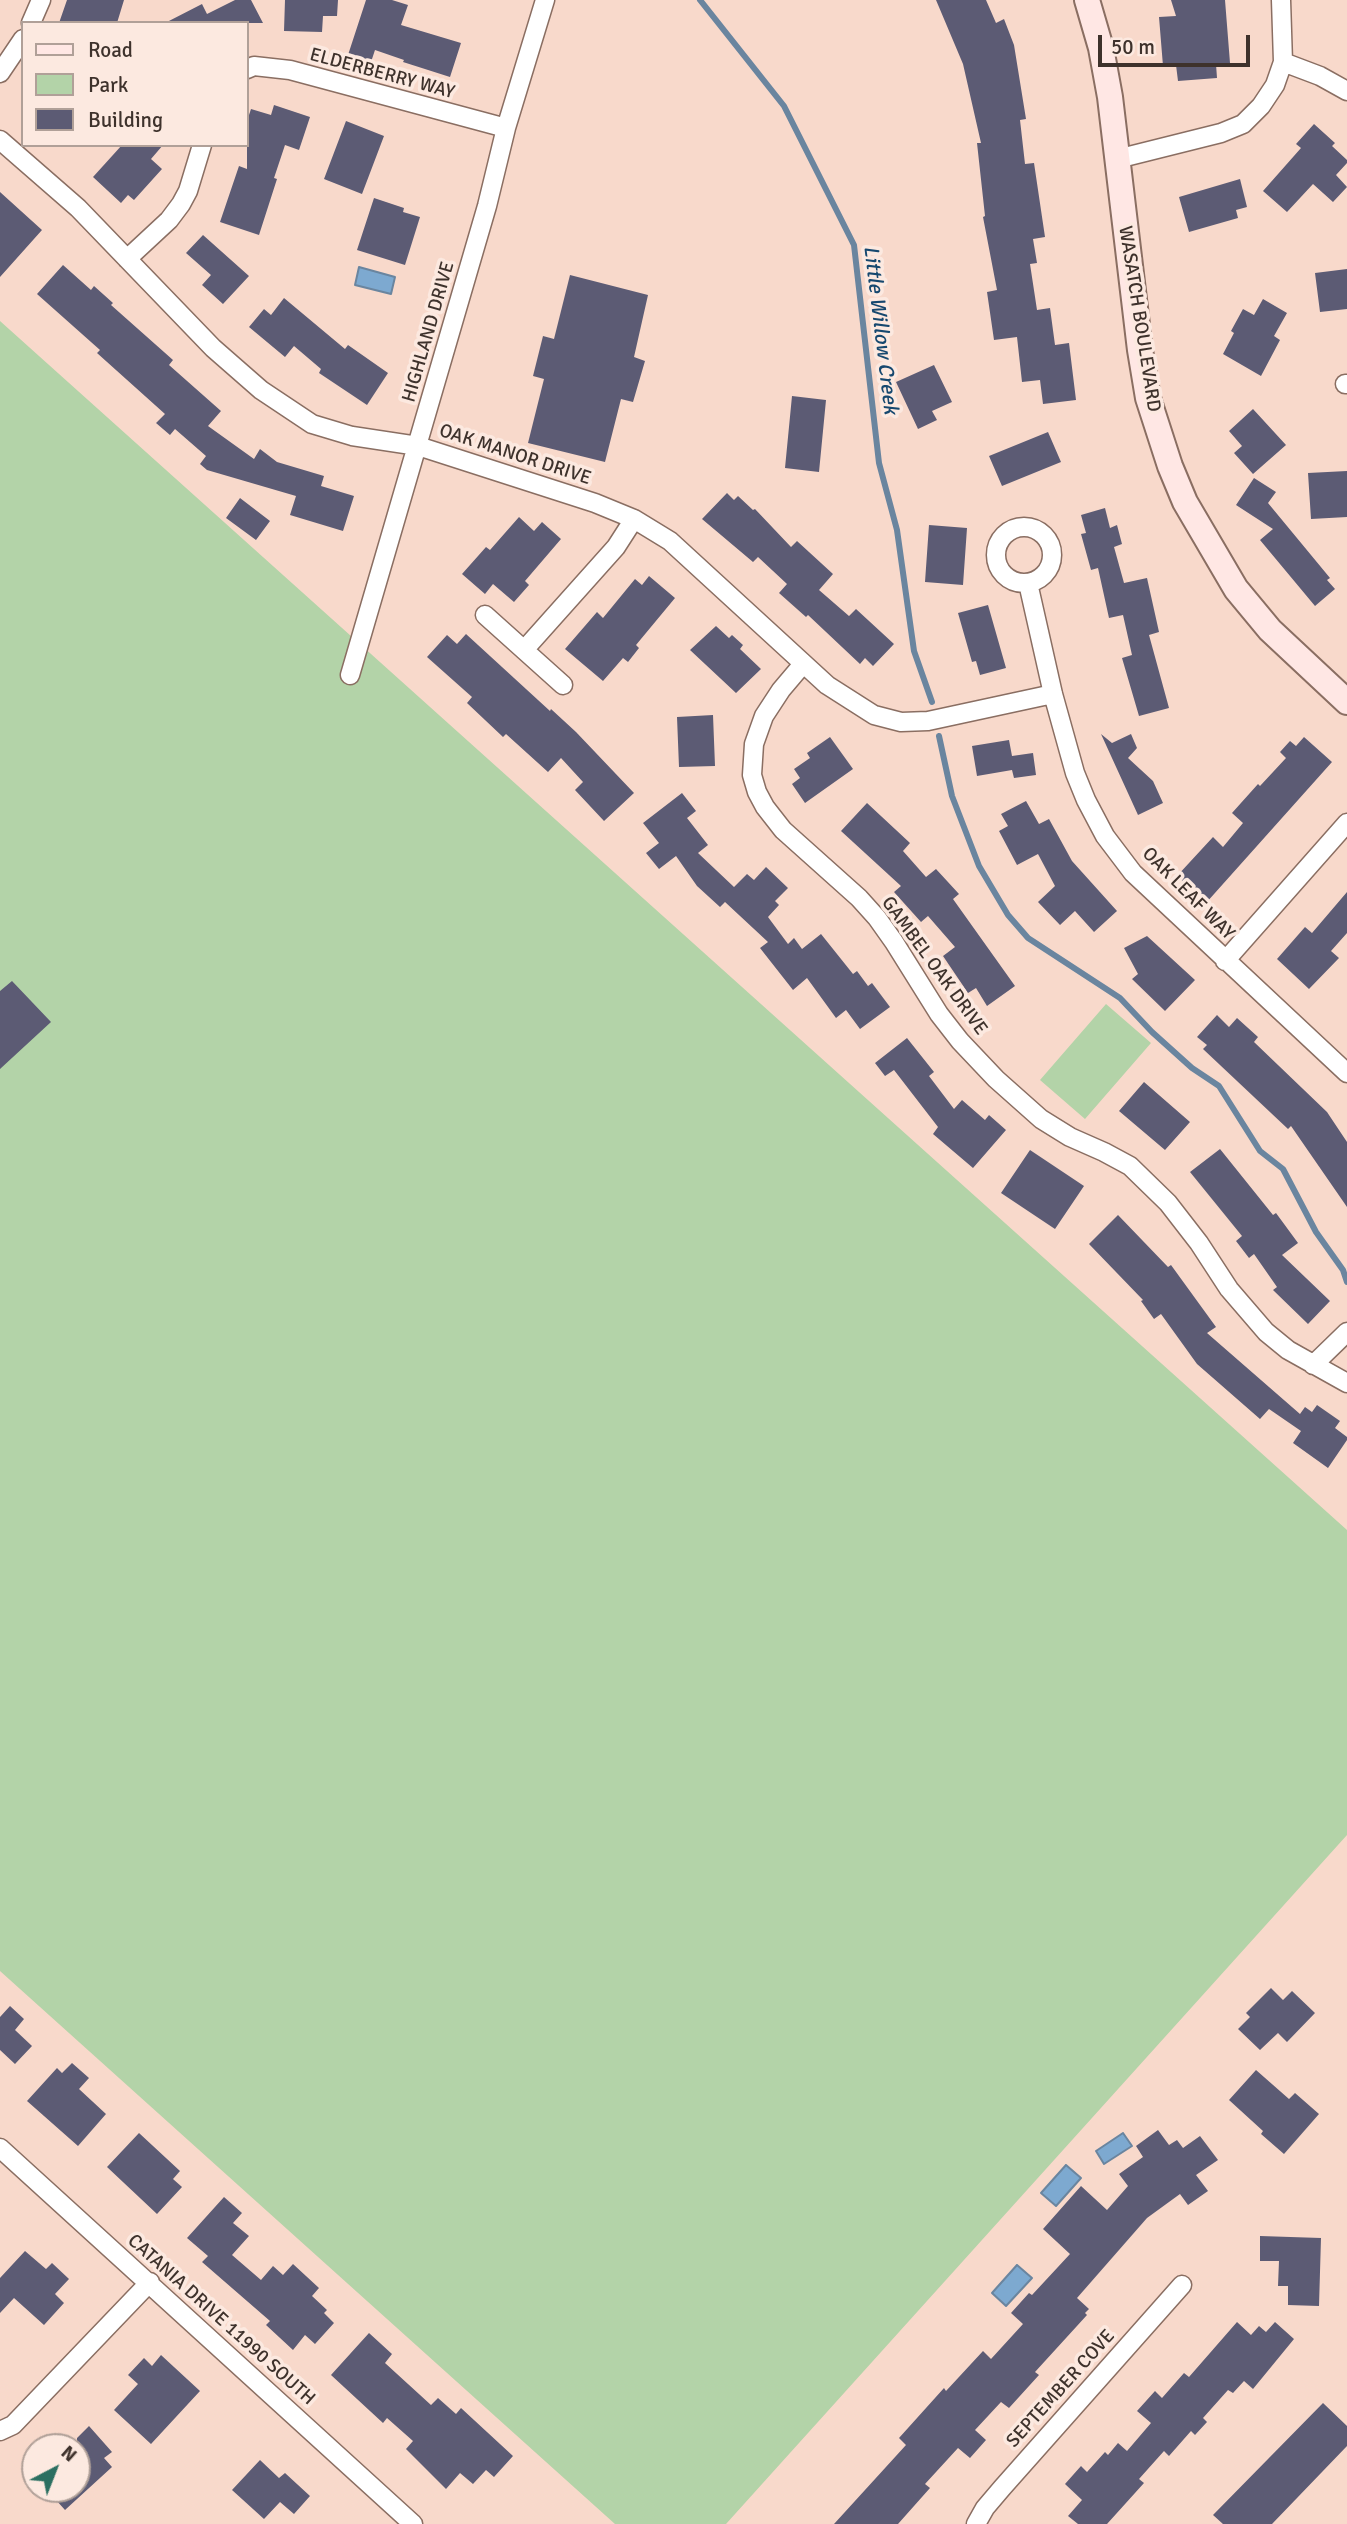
<!DOCTYPE html>
<html>
<head>
<meta charset="utf-8">
<style>
	body { margin:0 }
	#map { position:relative; width:1347px; height:2524px; overflow:hidden; background:#f8d9cb; font-family:Signika,sans-serif }
	canvas { display:block }
	.legend { position:absolute; left:21px; top:21px; width:228px; height:126px; box-sizing:border-box; background:#fce9e0; border:2px solid #b0a098; margin:0; padding:9px 12px; list-style:none; font-size:21px; color:#3e322c }
	.legend li { display:flex; align-items:center; gap:14px; height:35px }
	.legend b { width:35px; border:2px solid #b0a098 }
	.north { position:absolute; left:21px; top:2433px; width:70px; height:70px; box-sizing:border-box; background:#fce9e0; border:2px solid #b0a098; border-radius:50%; rotate:42deg; font-size:19px; font-weight:700; line-height:28px; text-align:center; color:#3e322c }
	.north::after { content:''; display:block; margin:auto; width:24px; height:32px; background:#2b6f61; clip-path:polygon(50% 0,100% 100%,50% 72%,0 100%) }
	.scale { position:absolute; left:1098px; top:35px; width:152px; height:32px; box-sizing:border-box; border:4px solid #3e322c; border-top:0; padding-left:9px; font-size:21px; line-height:24px; white-space:nowrap; color:#3e322c; -webkit-text-stroke:5px #fce9e0; paint-order:stroke }
</style>
</head>
<body>
<div id="map">
<canvas width="1347" height="2524"></canvas>
<ul class="legend">
<li><b style="height:9px;background:#ffe7e4"></b>Road</li>
<li><b style="height:19px;background:#b3d3a8"></b>Park</li>
<li><b style="height:19px;background:#5c5b74"></b>Building</li>
</ul>
<div class="north">N</div>
<div class="scale">50 m</div>
</div>
<script>
const context = document.querySelector('canvas').getContext('2d');
context.lineJoin = 'round';
function paint(path, color) {
  context.fillStyle = color;
  context.fill(path, 'evenodd');
}
function toPath(rows) {
  const path = new Path2D();
  for (const r of rows) {
    if (r.length === 3) {
      path.moveTo(r[0] + r[2], r[1]);
      path.arc(r[0], r[1], r[2], 0, 2 * Math.PI);
      continue;
    }
    path.moveTo(r[0], r[1]);
    for (let i = 2; i < r.length; i += 2) path.lineTo(r[i], r[i + 1]);
  }
  return path;
}
function trace(path, color, width, dash) {
  context.strokeStyle = color;
  context.lineWidth = width;
  context.lineCap = dash ? 'butt' : 'round';
  context.setLineDash(dash || []);
  context.stroke(path);
}
function label(font, color, halo, rows, align = 'center') {
  context.font = font + ' Signika,sans-serif';
  context.lineWidth = 7;
  context.setLineDash([]);
  context.textBaseline = 'middle';
  context.strokeStyle = halo;
  context.fillStyle = color;
  for (const [text, x, y, turn = 0] of rows) {
    context.save();
    context.translate(x, y);
    context.rotate((+turn || 0) * Math.PI / 180);
    context.textAlign = isNaN(turn) ? turn : align;
    if (halo) context.strokeText(text, 0, 0);
    context.fillText(text, 0, 0);
    context.restore();
  }
}
const green = toPath([
	[0,321,1347,1530,1347,1835,726,2524,615,2524,0,1971],
	[1106,1004,1151,1043,1085,1119,1040,1080]
]);
const water = toPath([
	[359,267,395,277,391,294,355,285,359,267],
	[1123,2133,1132,2146,1104,2164,1096,2151,1123,2133],
	[1066,2165,1081,2178,1056,2206,1041,2193,1066,2165],
	[1017,2265,1032,2278,1006,2306,992,2293,1017,2265]
]);
const stream = toPath([
	[700,0,784,106,854,245,879,463,897,530,914,651,932,702],
	[939,736,952,796,979,866,1008,915,1028,938,1120,998,1152,1032,1192,1068,1219,1086,1260,1151,1283,1169,1316,1232,1343,1270,1347,1282]
]);
const building = toPath([
	[67,0,124,0,117,23,59,23],
	[235,0,251,0,263,23,165,23,202,4,207,14],
	[285,0,338,0,337,16,323,16,322,32,284,31],
	[366,0,392,0,408,5,401,25,461,43,450,77,403,62,404,60,375,50,371,62,348,55],
	[936,0,986,0,996,23,1004,19,1014,45,1026,119,1020,120,1025,164,1034,163,1045,237,1033,239,1037,263,1030,264,1037,310,1050,308,1055,345,1069,343,1076,400,1043,404,1040,380,1022,382,1017,337,994,340,987,292,997,290,983,217,985,216,977,143,981,143,963,64],
	[1171,0,1225,0,1230,63,1216,64,1217,78,1178,81,1176,65,1163,66,1159,17,1176,16],
	[274,105,310,117,299,150,285,145,274,178,277,179,259,235,220,222,239,166,247,169,247,121,251,109,271,115],
	[346,121,384,136,362,194,324,179],
	[1314,124,1335,143,1332,146,1347,160,1347,163,1336,175,1347,187,1333,202,1313,184,1287,212,1263,191,1301,148,1296,144],
	[122,145,163,145,151,159,162,169,134,200,128,195,121,203,93,177],
	[1240,179,1247,207,1236,210,1238,218,1189,232,1179,197],
	[0,192,42,230,0,277],
	[374,198,404,208,403,212,420,217,405,265,357,250],
	[203,235,249,276,223,304,202,285,211,275,186,253],
	[63,265,91,290,94,286,113,303,111,305,173,360,169,365,221,411,208,426,254,459,260,449,277,462,324,476,321,486,354,496,343,531,290,515,296,496,207,470,200,464,206,456,175,429,170,435,156,423,165,414,97,353,100,350,37,294],
	[1347,269,1347,309,1320,312,1315,273],
	[570,275,648,295,634,357,645,361,633,402,621,399,605,462,528,443,544,379,533,376,543,336,554,339],
	[284,298,345,349,348,345,388,373,367,405,319,373,321,369,294,346,285,357,249,327,264,309,271,315],
	[1263,299,1287,313,1274,336,1280,340,1261,376,1223,354,1234,333,1231,331,1243,309,1254,315],
	[934,365,952,402,932,411,937,420,918,429,896,382],
	[792,396,826,400,819,472,785,468],
	[1253,409,1286,445,1253,474,1234,453,1242,446,1229,431],
	[1048,432,1061,462,1002,486,989,456],
	[1347,471,1347,517,1311,519,1308,473],
	[1254,478,1276,492,1268,503,1330,578,1327,580,1335,589,1315,606,1260,540,1273,529,1236,505],
	[727,493,734,500,738,496,753,510,755,509,791,547,797,541,833,574,819,590,849,616,856,609,894,644,873,666,865,658,860,664,808,615,806,617,779,593,787,584,758,557,753,562,702,519],
	[240,498,270,521,256,540,226,518],
	[1105,508,1110,528,1117,525,1122,544,1114,547,1124,583,1147,578,1159,632,1149,635,1169,708,1139,716,1122,658,1132,655,1123,615,1109,618,1098,568,1091,570,1081,534,1086,533,1081,515],
	[519,517,534,531,542,522,561,539,525,581,529,585,514,602,493,584,485,594,462,574,486,547,490,550],
	[929,525,967,528,963,585,925,582],
	[649,576,675,598,636,645,639,648,628,662,623,658,603,681,565,649,597,612,603,618,635,579,642,585],
	[988,605,1006,668,980,675,976,661,972,662,958,613],
	[716,626,729,638,732,635,743,645,740,649,761,669,736,693,690,650],
	[466,634,550,711,551,709,576,732,634,793,604,821,575,790,583,782,561,758,548,772,506,734,503,737,467,703,472,697,427,657,447,635,457,644],
	[713,715,715,766,679,767,677,717],
	[1101,734,1112,743,1131,734,1137,748,1128,758,1153,781,1163,803,1138,815],
	[830,737,853,769,805,803,792,784,800,778,794,769,810,758,807,753],
	[1304,737,1332,762,1206,903,1177,876,1213,837,1223,847,1243,823,1232,813,1258,784,1260,786,1286,758,1280,752,1290,741,1296,746],
	[1009,740,1012,756,1033,753,1036,775,1014,778,1012,770,977,776,972,746],
	[682,793,696,811,687,818,708,845,698,853,734,887,747,874,754,880,766,867,788,888,775,901,779,905,768,917,788,944,794,938,802,949,821,934,853,974,857,971,868,986,872,983,890,1007,860,1029,846,1010,836,1018,807,978,793,990,760,948,768,942,725,902,720,907,697,886,676,856,659,869,646,853,659,843,643,823],
	[1026,801,1039,824,1049,819,1072,861,1117,911,1094,932,1075,911,1060,925,1038,902,1055,886,1038,854,1017,865,999,831,1008,826,1001,814],
	[867,803,910,843,903,851,926,877,936,869,959,894,953,899,1015,986,987,1006,976,988,968,993,943,956,955,947,928,916,921,922,894,892,901,886,841,831],
	[1347,892,1347,933,1331,951,1339,958,1309,989,1277,959,1305,927,1312,933],
	[1147,936,1195,980,1165,1011,1132,979,1138,974,1124,948],
	[12,981,51,1022,0,1069,0,991],
	[1217,1015,1229,1027,1237,1018,1258,1037,1254,1042,1327,1112,1347,1142,1347,1207,1291,1126,1288,1129,1203,1049,1207,1045,1197,1037],
	[907,1038,934,1072,929,1076,954,1109,962,1100,985,1120,989,1115,1006,1130,973,1168,933,1134,938,1127,894,1070,885,1076,875,1063],
	[1144,1082,1190,1122,1165,1150,1119,1111],
	[1220,1149,1273,1215,1276,1213,1298,1243,1282,1255,1330,1301,1308,1324,1273,1290,1277,1287,1254,1254,1249,1258,1236,1241,1242,1236,1190,1172],
	[1030,1150,1084,1186,1055,1229,1001,1193],
	[1118,1215,1168,1267,1171,1265,1216,1327,1207,1333,1300,1414,1305,1407,1312,1412,1317,1405,1340,1421,1335,1428,1347,1437,1347,1440,1328,1468,1293,1443,1301,1431,1269,1409,1260,1419,1197,1364,1161,1314,1154,1319,1141,1301,1143,1300,1089,1244],
	[1271,1988,1283,2000,1292,1991,1315,2013,1287,2042,1278,2033,1260,2050,1238,2029,1250,2017,1246,2013],
	[10,2006,24,2019,15,2030,32,2046,15,2064,0,2050,0,2017],
	[72,2063,89,2078,79,2089,106,2114,78,2146,27,2101,57,2068,62,2073],
	[1256,2070,1289,2099,1295,2093,1319,2114,1284,2154,1261,2134,1263,2131,1229,2100],
	[1158,2130,1169,2145,1177,2140,1183,2148,1200,2136,1218,2160,1196,2175,1208,2191,1188,2205,1180,2194,1147,2218,1077,2298,1089,2309,1085,2313,1087,2315,1035,2372,1039,2375,1009,2408,1001,2402,975,2430,986,2440,970,2458,958,2448,925,2484,930,2488,898,2524,834,2524,906,2445,899,2438,944,2388,946,2391,983,2351,991,2359,1023,2324,1011,2313,1029,2293,1032,2295,1070,2254,1043,2229,1081,2186,1107,2210,1128,2186,1119,2174,1143,2157,1136,2146],
	[139,2133,180,2171,173,2179,182,2187,157,2214,107,2167],
	[224,2197,242,2213,233,2223,249,2236,232,2255,261,2280,273,2266,283,2275,293,2264,319,2288,312,2296,327,2310,324,2313,334,2323,315,2344,305,2335,293,2350,266,2325,270,2321,202,2262,208,2256,187,2238],
	[1260,2236,1321,2238,1319,2306,1288,2305,1288,2286,1278,2286,1279,2261,1260,2261],
	[25,2251,46,2269,52,2263,69,2279,55,2294,64,2303,44,2325,14,2298,0,2313,0,2278],
	[1237,2322,1251,2335,1259,2326,1266,2332,1275,2322,1294,2339,1253,2389,1244,2381,1233,2393,1228,2390,1203,2418,1207,2422,1195,2435,1191,2431,1169,2456,1164,2451,1139,2479,1144,2483,1107,2524,1078,2524,1068,2516,1082,2500,1065,2484,1081,2466,1087,2472,1105,2452,1108,2455,1118,2443,1127,2451,1151,2423,1137,2411,1155,2391,1162,2398,1184,2373,1189,2377],
	[369,2333,392,2354,385,2363,431,2405,438,2398,456,2414,461,2408,513,2456,494,2477,486,2470,473,2484,460,2473,446,2489,406,2449,413,2441,387,2418,383,2423,331,2375],
	[161,2355,200,2391,151,2444,114,2410,138,2384,128,2375,144,2358,152,2366],
	[1323,2403,1347,2426,1347,2446,1272,2524,1223,2524,1213,2515],
	[89,2426,112,2452,104,2458,112,2467,65,2510,46,2489,77,2489,77,2438],
	[260,2460,279,2478,285,2473,310,2496,294,2514,280,2502,264,2519,232,2490]
]);
const minor = toPath([
	[31,23,41,0],
	[1283,62,1320,76,1347,91],
	[247,69,254,66,290,70,506,128],
	[0,73,23,39],
	[0,140,78,208,213,348,261,390,312,424,352,436,418,446,595,503,634,519,670,541,827,685,874,715,901,722,928,721,1053,694],
	[1117,159,1221,133,1243,124,1261,106,1275,85,1283,62,1281,0],
	[127,259,169,220,181,204,188,191,202,145],
	[1345,384,1347,384],
	[1024,555,28],
	[1028,583,1053,694,1075,773,1086,800,1105,836,1133,873,1347,1073],
	[485,615,563,685],
	[524,650,616,547,634,519],
	[803,664,781,690,764,716,754,744,752,775,757,792,765,807,783,830,859,898,877,918,894,942,939,1014,960,1041,996,1079,1041,1119,1070,1137,1104,1152,1130,1166,1168,1203,1199,1243,1229,1289,1266,1332,1288,1350,1347,1383],
	[350,675,487,206,506,128,545,0],
	[1225,961,1347,823],
	[1313,1365,1347,1332],
	[0,2148,413,2524],
	[0,2431,13,2425,150,2282],
	[976,2524,985,2508,1002,2488,1182,2285]
]);
const secondary = toPath([
	[1087,0,1101,48,1110,97,1140,350,1148,398,1170,466,1185,502,1236,589,1270,630,1347,702]
]);
const streetNames = [
	["ELDERBERRY WAY",382,74,15],
	["WASATCH BOULEVARD",1139,319,81],
	["HIGHLAND DRIVE",429,332,-74],
	["OAK MANOR DRIVE",515,455,18],
	["OAK LEAF WAY",1188,894,45],
	["GAMBEL OAK DRIVE",934,966,54],
	["CATANIA DRIVE 11990 SOUTH",221,2320,42],
	["SEPTEMBER COVE",1061,2389,-48]
];
const waterNames = [
	["Little Willow Creek",880,330,83]
];
paint(green, '#b3d3a8');
paint(water, '#7da9d0');
trace(water, '#6a859f', 2);
trace(stream, '#6a859f', 6);
paint(building, '#5c5b74');
trace(minor, '#8a6e62', 21);
trace(secondary, '#8a6e62', 28);
trace(minor, '#fff', 18);
trace(secondary, '#ffe7e4', 24);
label('19px', '#3e322c', '#fce9e0', streetNames);
label('italic 21px', '#16486f', '#fce9e0', waterNames);
</script>
</body>
</html>
